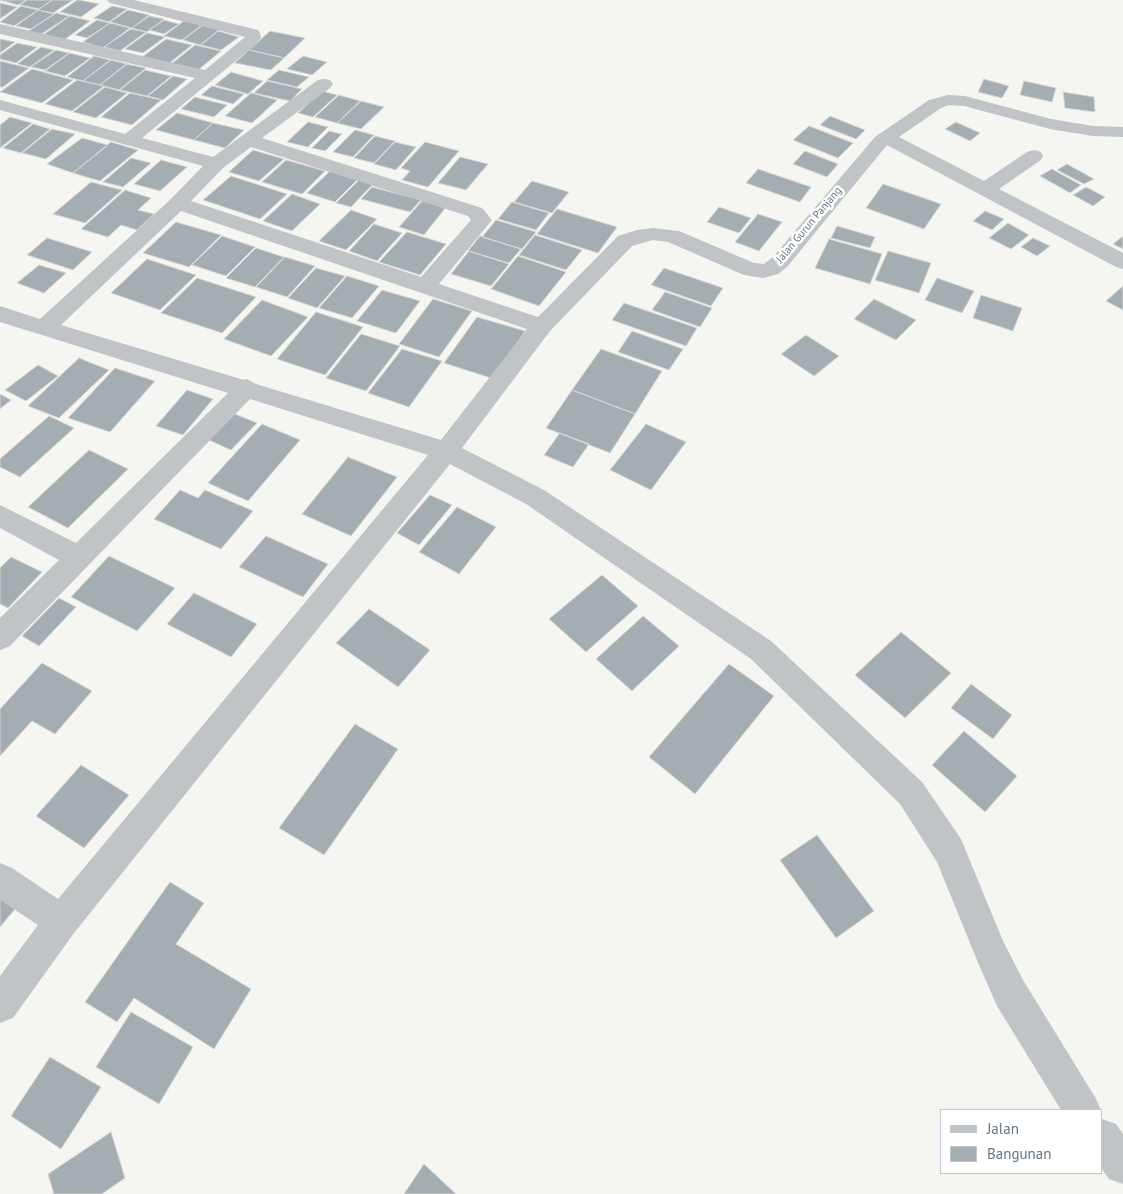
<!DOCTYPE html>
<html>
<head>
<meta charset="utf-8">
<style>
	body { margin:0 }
	#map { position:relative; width:1123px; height:1194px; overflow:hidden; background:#f5f5f1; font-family:"PT Sans",sans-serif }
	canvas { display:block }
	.legend { position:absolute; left:940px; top:1109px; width:162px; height:65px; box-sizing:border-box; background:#fff; border:1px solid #c1c8cd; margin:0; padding:6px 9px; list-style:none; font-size:15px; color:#657581 }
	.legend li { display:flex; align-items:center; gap:10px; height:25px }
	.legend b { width:25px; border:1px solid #c1c8cd }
</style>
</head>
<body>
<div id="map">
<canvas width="1123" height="1194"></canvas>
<ul class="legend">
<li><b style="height:6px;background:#c0c4c7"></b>Jalan</li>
<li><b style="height:14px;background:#a4adb2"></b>Bangunan</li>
</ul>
</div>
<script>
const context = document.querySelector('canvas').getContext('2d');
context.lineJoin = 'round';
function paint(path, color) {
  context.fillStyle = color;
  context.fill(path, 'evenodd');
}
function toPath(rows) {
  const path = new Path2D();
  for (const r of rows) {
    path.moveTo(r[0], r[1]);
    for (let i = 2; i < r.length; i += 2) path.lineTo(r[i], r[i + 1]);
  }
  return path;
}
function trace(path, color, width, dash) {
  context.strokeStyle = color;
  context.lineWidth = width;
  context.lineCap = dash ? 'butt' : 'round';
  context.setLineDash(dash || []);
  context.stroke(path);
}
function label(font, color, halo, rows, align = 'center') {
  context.font = font + ' "PT Sans",sans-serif';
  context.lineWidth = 5;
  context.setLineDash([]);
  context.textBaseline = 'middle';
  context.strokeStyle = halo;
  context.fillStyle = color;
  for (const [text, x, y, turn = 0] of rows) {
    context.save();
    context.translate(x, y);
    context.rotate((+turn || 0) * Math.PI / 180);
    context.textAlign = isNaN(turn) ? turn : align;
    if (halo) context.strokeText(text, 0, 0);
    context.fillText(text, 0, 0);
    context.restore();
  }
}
const building = toPath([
	[0,0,26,0,18,5,0,0],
	[27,0,52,0,39,9,20,5,27,0],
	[52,0,73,0,53,13,38,10,52,0],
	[77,0,79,0,99,4,81,17,60,12,77,0],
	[0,3,17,7,0,19,0,3],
	[21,6,38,10,14,26,0,22,21,6],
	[112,6,127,9,109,22,94,18,112,6],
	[38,10,54,14,31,29,16,26,38,10],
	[128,10,149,15,132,28,110,22,128,10],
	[56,13,69,16,40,35,27,32,56,13],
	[70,16,90,21,64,40,43,35,70,16],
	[149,16,164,19,147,32,132,28,149,16],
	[97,20,110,23,87,38,75,35,97,20],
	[164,20,179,24,164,34,149,30,164,20],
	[185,20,202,25,182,40,164,36,185,20],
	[110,23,130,28,103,48,83,42,110,23],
	[203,25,220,29,200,45,183,40,203,25],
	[131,29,146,32,120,51,104,47,131,29],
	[218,31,239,37,221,50,201,45,218,31],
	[270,31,305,38,284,58,249,50,270,31],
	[147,33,165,37,143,53,125,49,147,33],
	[0,39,15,42,0,53,0,39],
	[166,39,192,45,167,65,141,58,166,39],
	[17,43,37,47,16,63,0,59,0,55,17,43],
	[195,45,221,51,197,71,170,65,195,45],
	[41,47,54,50,30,67,17,64,41,47],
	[56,50,69,53,45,70,31,67,56,50],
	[249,50,284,58,271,70,235,63,249,50],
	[70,53,90,58,65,76,45,71,70,53],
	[94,56,110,60,83,81,67,77,94,56],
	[303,56,327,62,312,75,287,69,303,56],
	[111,60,127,64,100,85,83,81,111,60],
	[0,61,29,68,3,87,0,87,0,61],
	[126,64,146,68,119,90,100,85,126,64],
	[32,69,73,80,42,103,0,92,32,69],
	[145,70,171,76,147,96,120,90,145,70],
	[279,70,309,77,297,87,267,80,279,70],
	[231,72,263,81,248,94,215,85,231,72],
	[173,76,187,79,163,100,148,96,173,76],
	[984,79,1009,86,1002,98,978,92,984,79],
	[77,80,104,86,72,111,45,104,77,80],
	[267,81,302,89,290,101,254,93,267,81],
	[1024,81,1056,88,1052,102,1020,95,1024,81],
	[212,86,244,94,233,104,201,95,212,86],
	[105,87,127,93,96,118,73,112,105,87],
	[322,91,337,95,313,117,298,113,322,91],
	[1063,92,1094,97,1095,112,1065,108,1063,92],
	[130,93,161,100,132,125,101,117,130,93],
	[251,93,277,100,252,123,225,116,251,93],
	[339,95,360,101,337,123,315,117,339,95],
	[195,97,227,105,214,117,181,109,195,97],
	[361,101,384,107,361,129,337,123,361,101],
	[177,113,213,123,194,140,156,130,177,113],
	[830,116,865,130,856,139,820,125,830,116],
	[10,117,32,123,0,148,0,125,10,117],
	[308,122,328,127,308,147,287,142,308,122],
	[956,122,980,133,970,141,945,129,956,122],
	[213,123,244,130,225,148,194,140,213,123],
	[33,124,50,129,21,153,3,148,33,124],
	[809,126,853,143,838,158,793,140,809,126],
	[52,129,75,134,46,159,22,153,52,129],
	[355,130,374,135,353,157,333,152,355,130],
	[329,131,342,134,325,151,312,148,329,131],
	[375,136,395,141,374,163,354,158,375,136],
	[82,138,108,145,73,173,47,164,82,138],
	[111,142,138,150,100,181,73,173,111,142],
	[395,142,416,147,396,170,374,164,395,142],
	[425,142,459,151,428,187,402,180,410,171,401,168,425,142],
	[253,150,284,159,259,181,229,172,253,150],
	[805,151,838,164,827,177,793,164,805,151],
	[460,157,488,164,466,190,438,183,460,157],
	[131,158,151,163,123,187,103,182,131,158],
	[161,160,187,167,160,191,134,184,161,160],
	[286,160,325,171,302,194,262,182,286,160],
	[1067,164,1094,179,1084,184,1057,170,1067,164],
	[758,169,811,187,800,202,746,183,758,169],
	[1052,169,1081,185,1070,193,1040,176,1052,169],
	[330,171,358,179,335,202,307,193,330,171],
	[231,176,287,194,260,219,203,200,231,176],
	[359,180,373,184,351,207,336,203,359,180],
	[532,181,569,192,552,213,514,202,532,181],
	[91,182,122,190,85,223,53,214,91,182],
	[883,184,941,204,924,229,866,208,883,184],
	[372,187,421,200,410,212,361,199,372,187],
	[1086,187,1105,197,1093,206,1073,195,1086,187],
	[125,190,151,198,138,210,154,214,137,230,121,225,108,237,81,229,125,190],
	[292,194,320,204,292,231,263,221,292,194],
	[422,201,446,207,424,235,399,227,422,201],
	[512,202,549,213,536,230,498,219,512,202],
	[719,207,751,218,739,233,707,222,719,207],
	[557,209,617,227,598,253,537,234,557,209],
	[351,210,377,219,346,250,319,241,351,210],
	[985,211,1004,219,992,230,973,221,985,211],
	[758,214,782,222,759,251,735,242,758,214],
	[496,220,536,232,522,249,482,237,496,220],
	[176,222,221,235,189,267,143,253,176,222],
	[1008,223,1029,235,1011,249,989,238,1008,223],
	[374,224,402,233,377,261,349,251,374,224],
	[837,226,875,237,870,248,831,238,837,226],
	[407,232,446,244,420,275,379,262,407,232],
	[535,235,582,250,566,270,519,255,535,235],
	[222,236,255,247,226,276,192,265,222,236],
	[480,236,521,249,509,263,468,251,480,236],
	[1123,236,1123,249,1113,244,1123,236],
	[47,238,92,252,73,270,27,255,47,238],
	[1033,238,1050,246,1037,256,1021,247,1033,238],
	[829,239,882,254,870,284,815,268,829,239],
	[256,248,284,257,255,287,226,278,256,248],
	[469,251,509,264,491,286,451,274,469,251],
	[888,251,931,263,919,293,875,280,888,251],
	[518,256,566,272,539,306,491,289,518,256],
	[285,257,315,266,287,297,256,287,285,257],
	[147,259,196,275,160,310,111,293,147,259],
	[39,265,66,273,44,293,17,283,39,265],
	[316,268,345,276,317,308,288,298,316,268],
	[664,268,723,288,711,306,651,285,664,268],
	[347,276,379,286,352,318,319,308,347,276],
	[197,278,256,297,222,333,161,313,197,278],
	[937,278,974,291,962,313,925,300,937,278],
	[1123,286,1123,310,1106,301,1123,286],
	[382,290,420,301,396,333,357,321,382,290],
	[665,292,712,308,700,327,652,310,665,292],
	[981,295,1022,308,1013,331,973,318,981,295],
	[433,299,472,311,439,357,399,344,433,299],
	[874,299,916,320,896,340,854,319,874,299],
	[262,300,308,317,271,356,224,339,262,300],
	[624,303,697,328,686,346,612,320,624,303],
	[316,312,363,327,325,375,277,359,316,312],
	[477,317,525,331,494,379,444,363,477,317],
	[632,331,683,349,669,370,618,352,632,331],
	[361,334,400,346,366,391,326,378,361,334],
	[806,335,839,356,814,376,781,354,806,335],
	[402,349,442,361,409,407,368,393,402,349],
	[601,349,662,371,635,414,572,390,601,349],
	[79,358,109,370,59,418,28,406,79,358],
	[38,365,58,376,26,401,5,390,38,365],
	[115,368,155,381,110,432,68,418,115,368],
	[187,390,213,399,183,435,156,426,187,390],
	[572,390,635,414,610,453,546,428,572,390],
	[0,394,11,400,0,409,0,394],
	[235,414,257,423,231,450,209,440,235,414],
	[49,416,74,428,20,477,0,467,0,459,49,416],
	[262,424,300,440,248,501,208,483,262,424],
	[646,424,686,442,651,490,610,470,646,424],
	[560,433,589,444,573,467,544,455,560,433],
	[89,450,128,469,68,528,28,507,89,450],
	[348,457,397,477,351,536,302,514,348,457],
	[180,490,198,498,205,490,253,511,221,549,154,519,180,490],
	[430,495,452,505,419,545,397,533,430,495],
	[457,507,496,527,459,574,419,552,457,507],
	[266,536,328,564,303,597,239,567,266,536],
	[109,556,175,588,137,631,71,597,109,556],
	[11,557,42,572,8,608,0,604,0,568,11,557],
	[602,575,638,606,586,652,549,619,602,575],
	[194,593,257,624,231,657,167,624,194,593],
	[59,598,76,607,39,646,22,636,59,598],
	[369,609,430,650,398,687,336,643,369,609],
	[643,616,679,646,632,691,596,659,643,616],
	[901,632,951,673,905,718,855,675,901,632],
	[42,663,92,691,55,734,32,721,0,756,0,709,42,663],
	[729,664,774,696,695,794,649,757,729,664],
	[971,684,1012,715,993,739,951,708,971,684],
	[355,724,398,749,324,855,279,828,355,724],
	[964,731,1017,776,985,812,932,765,964,731],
	[81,765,129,795,84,848,36,816,81,765],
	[817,835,874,911,836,938,780,860,817,835],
	[170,882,204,903,176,944,251,989,214,1049,134,998,117,1022,85,1002,170,882],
	[0,899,15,909,0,927,0,899],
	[131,1012,193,1047,159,1104,96,1067,131,1012],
	[50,1057,101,1087,61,1149,11,1116,50,1057],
	[111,1132,125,1178,102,1194,54,1194,48,1174,111,1132],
	[424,1164,456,1194,404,1194,424,1164]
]);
const minor = toPath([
	[107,0,134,0,258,30,260,33,261,38,254,46,142,138,213,157,318,80,324,79,330,80,333,84,330,88,262,138,482,208,492,220,439,284,538,317,618,236,637,230,653,228,679,231,754,263,764,264,773,257,875,137,929,100,948,95,965,96,1051,119,1093,126,1123,127,1123,137,1093,136,1050,129,964,106,949,105,941,108,899,137,984,181,1027,152,1034,150,1041,152,1043,156,1041,160,999,189,1123,253,1123,269,1116,267,887,145,787,267,778,274,763,278,744,275,668,242,653,240,632,246,550,331,462,448,544,490,771,641,922,782,961,839,1003,941,1023,980,1095,1097,1101,1110,1061,1110,997,1006,979,965,937,862,900,804,751,659,526,504,450,464,74,933,13,1018,0,1023,0,976,38,925,0,900,0,863,12,868,58,899,428,455,250,399,10,646,0,650,0,618,59,560,0,528,0,505,76,543,228,393,0,322,0,306,40,319,171,199,203,166,0,110,0,100,125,134,195,78,0,34,0,24,205,70,245,37,110,3,107,0],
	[251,147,468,216,471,220,421,277,191,201,223,168,251,147],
	[181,211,527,329,441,440,256,384,247,379,244,380,61,325,181,211],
	[1102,1119,1116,1124,1123,1134,1123,1184,1109,1179,1102,1169,1102,1119]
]);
const farStreetnames = [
	["Jalan Gurun Panjang",809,225,-50]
];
paint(building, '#a4adb2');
trace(building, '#d6d6d4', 1);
paint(minor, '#c0c4c7');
label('11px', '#657581', '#fff', farStreetnames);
</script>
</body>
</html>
